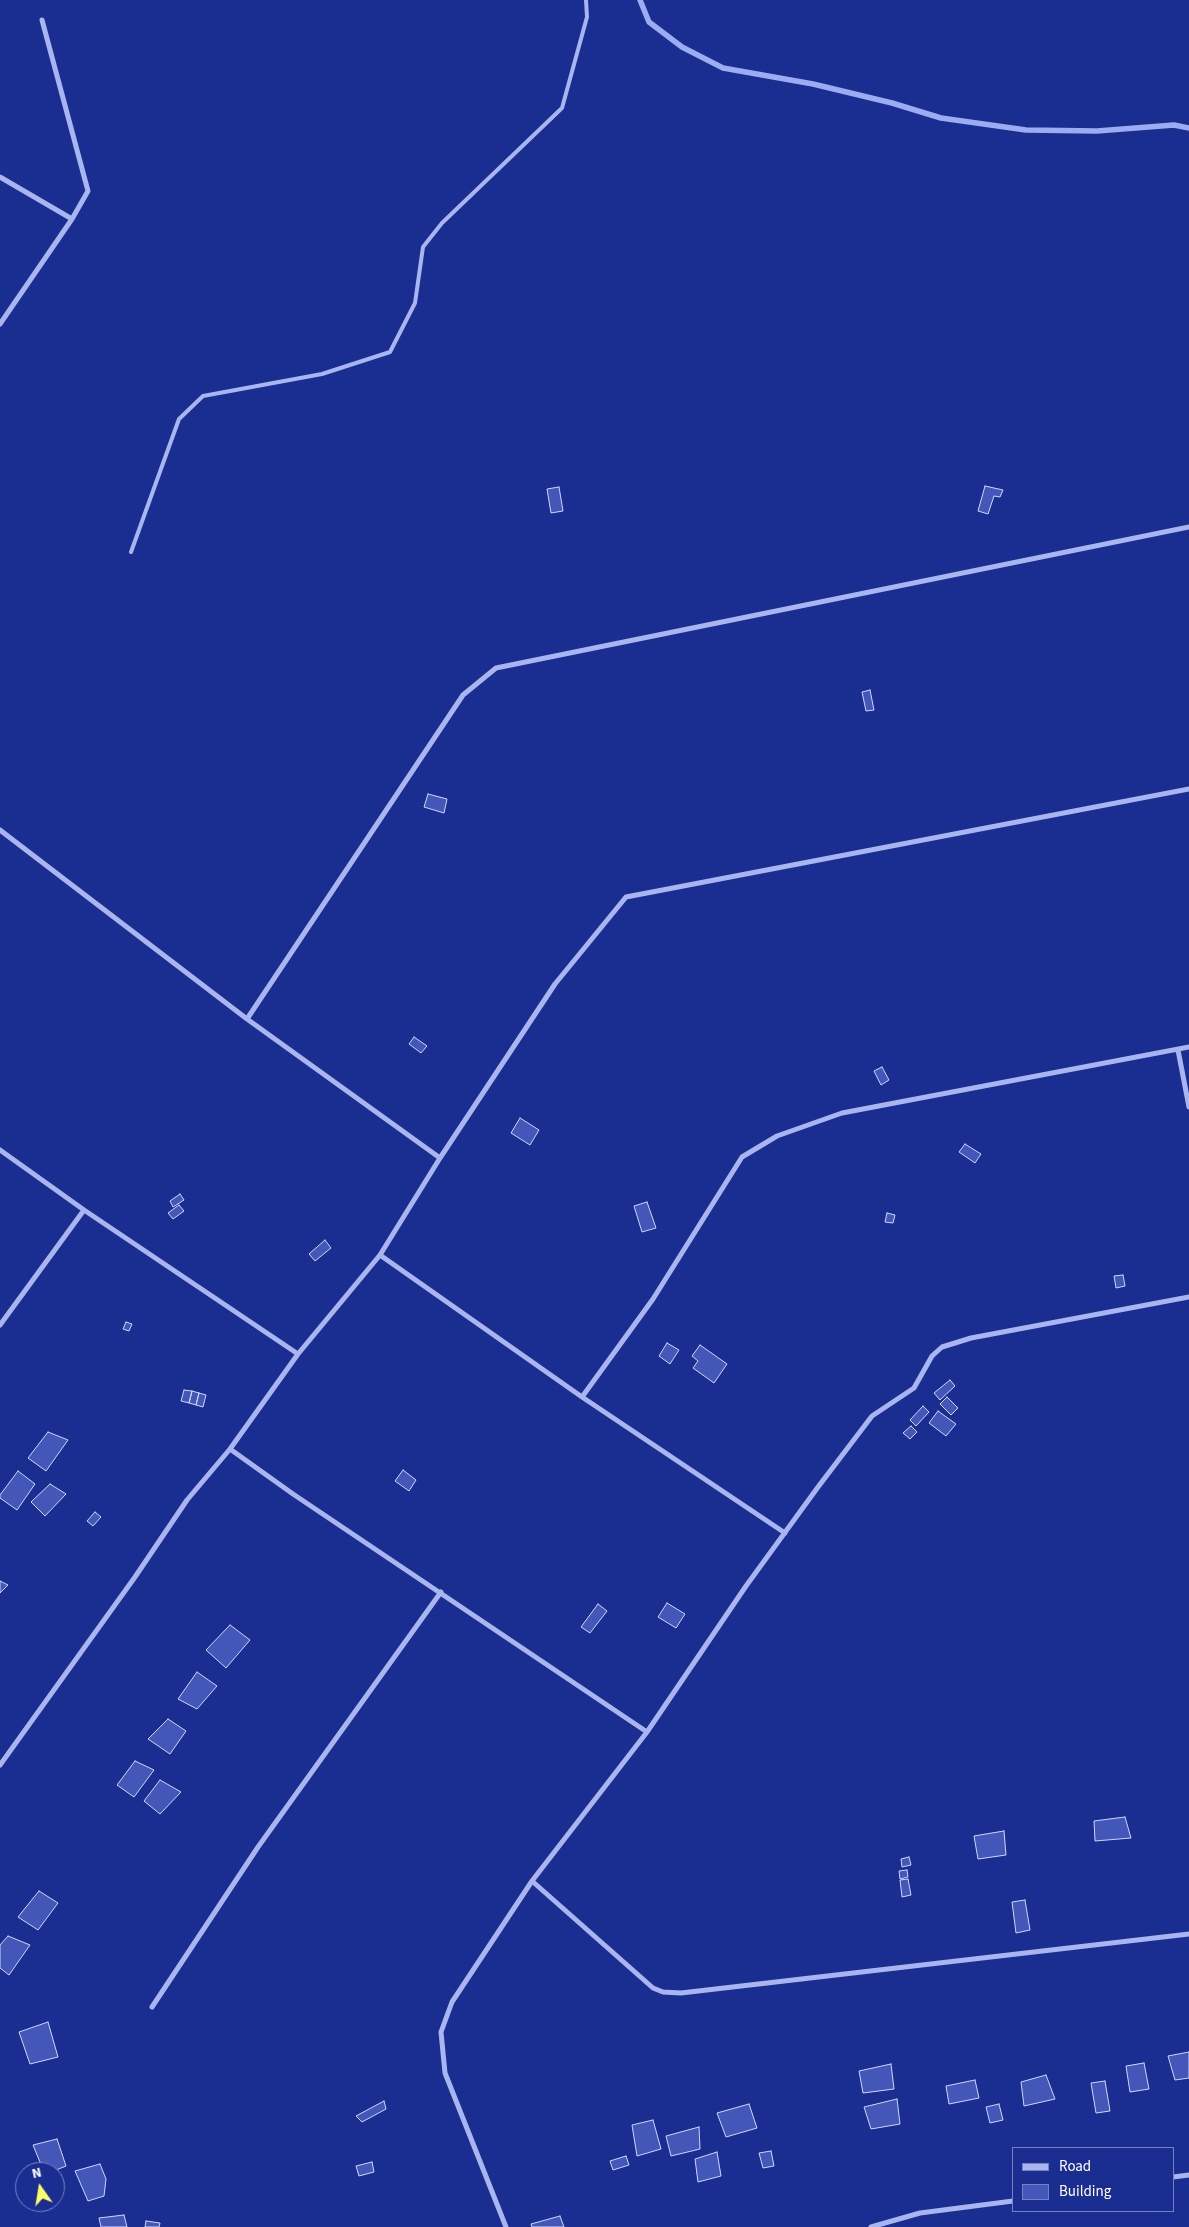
<!DOCTYPE html>
<html>
<head>
<meta charset="utf-8">
<style>
	body { margin:0 }
	#map { position:relative; width:1189px; height:2227px; overflow:hidden; background:#1a2d91; font-family:"Source Sans 3",sans-serif }
	canvas { display:block }
	.legend { position:absolute; left:1012px; top:2147px; width:162px; height:65px; box-sizing:border-box; background:#1a2d91; border:1px solid #7681bd; margin:0; padding:6px 9px; list-style:none; font-size:15px; color:#fff }
	.legend li { display:flex; align-items:center; gap:10px; height:25px }
	.legend b { width:25px; border:1px solid #7681bd }
	.north { position:absolute; left:15px; top:2162px; width:50px; height:50px; box-sizing:border-box; background:#1a2d91; border:1px solid #7681bd; border-radius:50%; rotate:347deg; font-size:14px; font-weight:700; line-height:20px; text-align:center; color:#fff }
	.north::after { content:''; display:block; margin:auto; width:18px; height:22px; background:#fffd67; clip-path:polygon(50% 0,100% 100%,50% 72%,0 100%) }
</style>
</head>
<body>
<div id="map">
<canvas width="1189" height="2227"></canvas>
<ul class="legend">
<li><b style="height:6px;background:#a9b5ef"></b>Road</li>
<li><b style="height:14px;background:#4357b9"></b>Building</li>
</ul>
<div class="north">N</div>
</div>
<script>
const context = document.querySelector('canvas').getContext('2d');
context.lineJoin = 'round';
function toPath(rows) {
  const path = new Path2D();
  for (const r of rows) {
    path.moveTo(r[0], r[1]);
    for (let i = 2; i < r.length; i += 2) path.lineTo(r[i], r[i + 1]);
  }
  return path;
}
function trace(path, color, width, dash) {
  context.strokeStyle = color;
  context.lineWidth = width;
  context.lineCap = dash ? 'butt' : 'round';
  context.setLineDash(dash || []);
  context.stroke(path);
}
function paint(path, color) {
  context.fillStyle = color;
  context.fill(path, 'evenodd');
}
const stream = toPath([
	[640,0,649,22,682,47,723,68,813,84,892,103,941,118,1026,130,1097,131,1174,125,1189,128]
]);
const building = toPath([
	[985,486,1003,490,1000,497,994,496,988,514,978,511,985,486],
	[559,487,563,511,551,513,547,489,559,487],
	[870,690,874,710,866,711,862,692,870,690],
	[428,794,447,799,444,813,424,807,428,794],
	[414,1037,427,1046,421,1053,409,1044,414,1037],
	[882,1067,889,1080,881,1085,874,1071,882,1067],
	[520,1118,539,1130,530,1145,511,1133,520,1118],
	[965,1144,981,1154,975,1163,959,1152,965,1144],
	[180,1194,184,1200,173,1207,170,1201,180,1194],
	[647,1202,656,1228,642,1232,634,1206,647,1202],
	[179,1205,184,1211,173,1219,168,1213,179,1205],
	[887,1213,895,1215,893,1223,885,1222,887,1213],
	[325,1240,331,1248,315,1261,309,1254,325,1240],
	[1123,1275,1125,1286,1116,1288,1114,1276,1123,1275],
	[126,1322,132,1324,129,1331,123,1329,126,1322],
	[667,1343,679,1350,670,1364,659,1356,667,1343],
	[700,1345,727,1364,714,1383,693,1368,698,1361,692,1356,700,1345],
	[950,1380,955,1386,940,1400,934,1393,950,1380],
	[184,1390,192,1391,189,1403,181,1401,184,1390],
	[192,1391,199,1393,196,1405,189,1403,192,1391],
	[199,1393,206,1395,203,1407,196,1405,199,1393],
	[947,1397,958,1408,951,1415,940,1404,947,1397],
	[923,1406,929,1412,916,1426,910,1420,923,1406],
	[938,1411,956,1424,946,1436,929,1423,938,1411],
	[911,1426,917,1432,910,1439,903,1433,911,1426],
	[48,1432,68,1440,46,1471,28,1458,48,1432],
	[403,1470,416,1480,409,1491,395,1481,403,1470],
	[18,1471,35,1484,17,1510,0,1498,0,1495,18,1471],
	[50,1484,66,1494,45,1516,31,1502,50,1484],
	[95,1512,101,1517,93,1526,87,1521,95,1512],
	[0,1581,8,1585,0,1593,0,1581],
	[667,1603,685,1614,676,1628,658,1617,667,1603],
	[598,1604,607,1611,590,1633,581,1627,598,1604],
	[230,1625,250,1640,226,1668,206,1650,230,1625],
	[197,1672,217,1686,197,1709,178,1699,197,1672],
	[168,1719,186,1731,170,1754,148,1739,168,1719],
	[135,1761,154,1770,134,1797,117,1785,135,1761],
	[160,1780,181,1792,160,1814,144,1801,160,1780],
	[1125,1817,1131,1838,1095,1841,1094,1821,1125,1817],
	[1004,1831,1006,1855,978,1859,974,1836,1004,1831],
	[909,1857,911,1865,902,1867,901,1859,909,1857],
	[907,1870,908,1877,900,1879,899,1871,907,1870],
	[908,1879,911,1895,902,1897,900,1880,908,1879],
	[39,1891,58,1903,38,1930,18,1917,39,1891],
	[1025,1900,1030,1930,1016,1933,1012,1902,1025,1900],
	[8,1936,30,1945,9,1975,0,1968,0,1945,8,1936],
	[48,2022,58,2057,30,2064,19,2032,48,2022],
	[1189,2052,1189,2078,1175,2080,1168,2056,1189,2052],
	[1144,2063,1149,2089,1130,2092,1126,2066,1144,2063],
	[891,2064,894,2089,863,2093,859,2071,891,2064],
	[1046,2075,1055,2099,1024,2106,1021,2082,1046,2075],
	[975,2080,979,2098,949,2104,946,2086,975,2080],
	[1105,2081,1110,2111,1096,2113,1091,2083,1105,2081],
	[897,2099,900,2124,871,2129,864,2107,897,2099],
	[384,2101,386,2109,362,2122,356,2116,384,2101],
	[749,2104,757,2128,726,2137,717,2113,749,2104],
	[999,2104,1003,2120,990,2123,986,2107,999,2104],
	[653,2120,661,2149,637,2156,632,2125,653,2120],
	[699,2127,700,2149,671,2156,666,2136,699,2127],
	[57,2139,66,2166,51,2172,44,2172,33,2145,57,2139],
	[771,2151,774,2166,763,2168,759,2153,771,2151],
	[717,2152,721,2176,698,2182,695,2159,717,2152],
	[626,2156,629,2165,613,2170,610,2161,626,2156],
	[372,2162,374,2172,359,2176,356,2166,372,2162],
	[100,2164,106,2179,104,2196,88,2201,75,2171,100,2164],
	[124,2215,127,2227,101,2227,99,2218,124,2215],
	[560,2216,564,2227,532,2227,531,2224,560,2216],
	[146,2221,160,2223,159,2227,145,2227,146,2221]
]);
const service = toPath([
	[131,552,179,419,203,396,322,374,390,352,415,303,423,247,442,223,562,108,587,17,586,0]
]);
const minor = toPath([
	[0,177,72,219],
	[0,324,72,219,88,191,42,20],
	[0,830,247,1019,440,1158],
	[247,1019,463,695,496,668,1189,527],
	[1178,1050,1189,1107],
	[0,1150,84,1210,298,1354],
	[380,1255,582,1397,785,1533],
	[0,1325,84,1210],
	[582,1397,653,1299,742,1157,777,1136,842,1113,1189,1047],
	[230,1449,293,1494,647,1732],
	[0,1765,135,1577,187,1500,230,1449,298,1354,380,1255,440,1158,555,984,626,897,1189,789],
	[532,1881,653,1988,663,1992,681,1993,1189,1934],
	[152,2007,258,1847,441,1592],
	[1173,2177,1189,2175],
	[506,2227,445,2073,441,2032,452,2002,532,1881,647,1732,746,1586,818,1487,872,1416,914,1388,932,1356,942,1347,971,1338,1189,1297],
	[871,2227,920,2213,1013,2201]
]);
trace(stream, '#9cacf1', 5.5);
paint(building, '#4357b9');
trace(building, '#cfd7fa', 1);
trace(service, '#a9b5ef', 4);
trace(minor, '#a9b5ef', 5);
</script>
</body>
</html>
